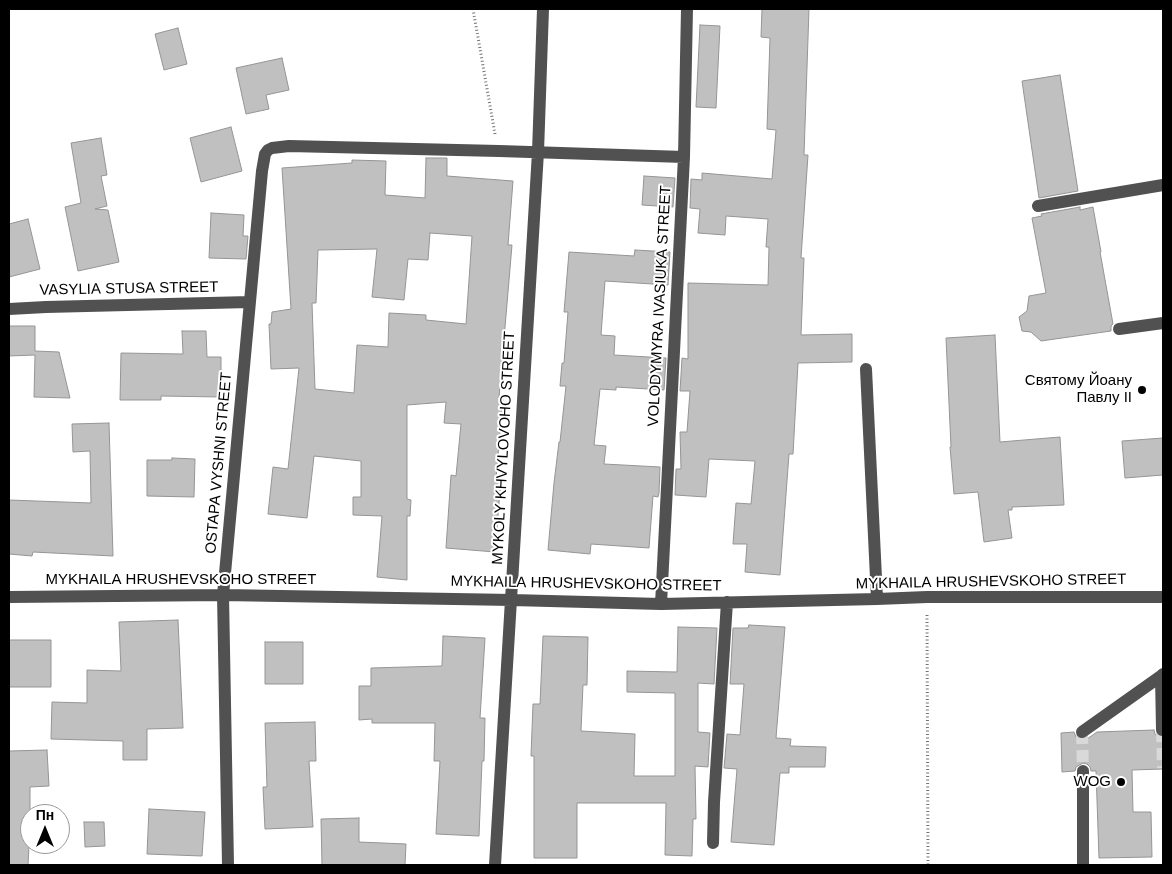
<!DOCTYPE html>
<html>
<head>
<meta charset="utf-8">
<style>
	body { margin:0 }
	#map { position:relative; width:1172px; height:874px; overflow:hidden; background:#fff; font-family:Helvetica,sans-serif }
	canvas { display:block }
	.frame { position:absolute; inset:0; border:10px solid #000; pointer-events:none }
	.north { position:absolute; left:20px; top:804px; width:50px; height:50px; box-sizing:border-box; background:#fff; border:1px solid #999; border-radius:50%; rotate:0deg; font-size:14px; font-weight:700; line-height:20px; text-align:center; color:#000 }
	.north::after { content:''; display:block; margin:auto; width:18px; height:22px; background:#000; clip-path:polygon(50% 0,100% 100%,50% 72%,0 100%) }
</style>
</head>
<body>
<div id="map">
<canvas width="1172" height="874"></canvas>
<div class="frame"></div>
<div class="north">Пн</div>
</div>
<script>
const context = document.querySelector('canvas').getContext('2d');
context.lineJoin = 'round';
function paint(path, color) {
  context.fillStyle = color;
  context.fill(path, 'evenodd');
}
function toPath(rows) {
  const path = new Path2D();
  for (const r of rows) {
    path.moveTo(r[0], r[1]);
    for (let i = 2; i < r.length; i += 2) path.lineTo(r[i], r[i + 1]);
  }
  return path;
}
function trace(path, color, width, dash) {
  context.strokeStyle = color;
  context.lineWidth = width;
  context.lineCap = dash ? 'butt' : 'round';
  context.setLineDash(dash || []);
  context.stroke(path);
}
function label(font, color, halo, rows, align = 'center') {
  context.font = font + ' Helvetica,sans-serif';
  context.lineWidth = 4;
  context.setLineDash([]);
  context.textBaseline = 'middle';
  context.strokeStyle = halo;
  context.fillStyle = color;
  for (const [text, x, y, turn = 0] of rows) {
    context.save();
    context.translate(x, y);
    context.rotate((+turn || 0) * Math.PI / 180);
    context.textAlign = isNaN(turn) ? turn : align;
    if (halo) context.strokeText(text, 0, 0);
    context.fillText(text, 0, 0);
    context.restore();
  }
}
const building = toPath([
	[762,9,809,9,804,155,808,155,801,258,804,258,801,335,852,334,852,362,798,363,793,454,789,454,780,575,745,572,747,544,733,544,736,503,751,504,755,461,709,459,706,497,675,495,676,469,681,469,680,432,687,432,690,391,680,391,682,358,688,359,688,283,768,285,769,247,766,247,768,219,726,216,725,235,698,233,700,209,690,208,691,179,702,180,702,173,772,179,776,130,767,129,770,38,761,37,762,9],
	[700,25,720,26,716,108,696,107,700,25],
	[178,28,187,64,164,70,155,34,178,28],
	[282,58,289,90,266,95,269,109,246,114,236,68,282,58],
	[1060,75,1078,191,1039,198,1022,81,1060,75],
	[231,127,242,171,201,182,190,138,231,127],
	[101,138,107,175,101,176,107,206,95,209,108,210,119,262,78,271,65,207,81,203,71,143,101,138],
	[426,158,447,158,447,176,513,181,508,245,512,245,499,398,503,398,496,479,501,479,495,552,446,548,451,475,456,476,461,424,444,423,446,402,407,405,407,499,411,500,410,516,407,516,407,580,377,577,382,516,353,515,353,497,361,497,361,461,314,456,307,518,268,514,273,467,288,469,299,368,271,369,269,324,271,324,272,312,291,309,282,168,352,163,352,160,386,161,385,195,425,198,426,158],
	[430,233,472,236,466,324,426,320,426,315,389,313,388,347,357,345,354,393,315,389,312,303,316,303,318,250,377,249,372,297,404,300,408,259,428,260,430,233],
	[644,176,675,178,673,207,642,205,644,176],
	[1080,207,1080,210,1093,207,1101,252,1100,252,1113,324,1111,326,1111,331,1041,341,1031,332,1022,331,1019,317,1027,311,1029,296,1046,293,1032,218,1042,216,1041,214,1080,207],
	[211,213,244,215,243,236,248,236,246,259,209,258,211,213],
	[28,219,40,269,9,277,9,224,28,219],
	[635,250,670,252,668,285,605,281,601,335,615,336,614,355,666,358,664,390,616,387,616,390,600,389,594,445,606,446,604,464,660,467,659,493,658,497,653,496,649,548,591,544,590,554,548,550,554,483,559,442,560,442,566,386,560,386,562,363,564,363,568,312,564,312,569,252,634,256,635,250],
	[9,326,35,326,35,351,59,352,70,398,34,397,35,355,9,356,9,326],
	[182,331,206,331,207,357,221,357,221,397,161,396,161,400,120,400,121,353,183,354,182,331],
	[995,335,1000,442,1060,437,1064,505,1012,507,1012,510,1008,510,1012,538,984,542,978,492,954,494,950,447,951,447,946,338,995,335],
	[109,423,113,556,33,552,32,556,9,554,9,500,91,503,90,451,73,452,72,424,109,423],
	[1163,438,1163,475,1125,478,1122,441,1163,438],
	[172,458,195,459,194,497,147,496,147,460,172,460,172,458],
	[178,620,183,728,147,729,147,760,123,760,123,741,51,739,52,702,87,703,87,670,121,671,119,622,178,620],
	[749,625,785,627,776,738,791,739,790,746,826,747,825,767,789,767,789,773,780,773,774,845,731,842,737,769,724,768,727,734,740,735,744,684,730,684,733,628,748,628,749,625],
	[678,627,717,628,714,684,698,683,698,732,710,733,708,767,695,766,696,819,693,819,692,856,665,855,666,803,577,803,577,858,534,858,534,756,531,756,533,704,540,704,543,636,588,637,587,685,583,685,581,731,635,734,634,776,675,776,675,693,627,692,627,671,677,672,678,627],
	[443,636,485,638,480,718,485,718,484,761,482,761,479,836,436,834,440,761,434,761,435,723,372,723,372,719,359,720,359,686,371,686,371,668,442,666,443,636],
	[9,640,51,640,51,687,9,687,9,640],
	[265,642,303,642,303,684,265,684,265,642],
	[315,722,316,761,309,761,313,827,265,829,263,787,267,787,265,723,315,722],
	[1154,730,1155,734,1158,737,1163,738,1163,769,1132,770,1133,812,1151,812,1152,857,1099,858,1096,771,1091,771,1090,767,1087,764,1083,763,1076,767,1075,771,1062,772,1061,733,1074,732,1076,737,1082,740,1087,739,1097,732,1154,730],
	[47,750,49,786,30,787,30,827,28,865,9,865,9,751,47,750],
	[149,809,205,812,202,856,147,854,149,809],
	[359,818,359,842,406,844,405,865,322,865,321,819,359,818],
	[84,822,104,822,105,846,85,847,84,822]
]);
const minorTunnel = toPath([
	[1162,730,1163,768],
	[1082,732,1083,771]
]);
const path = toPath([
	[473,9,495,134],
	[927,615,928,865]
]);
const minor = toPath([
	[1038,206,1163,185],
	[9,309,46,307,250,302],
	[1119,329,1163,323],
	[866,369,877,599],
	[9,597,223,595,512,600,661,604,877,599,927,597,1163,597],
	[661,604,684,157,687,9],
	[1161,676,1162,730],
	[1082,732,1161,676,1163,674],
	[1083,771,1083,865],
	[713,843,714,802,727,602],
	[228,865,223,595,262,171,265,154,268,150,272,148,289,146,499,151,684,157],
	[495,865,538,152,543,9]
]);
const markers = [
	[1142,390,5,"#000"],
	[1121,782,5,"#000"]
];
const streetNames = [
	["VASYLIA STUSA STREET",129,289,-1],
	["VOLODYMYRA IVASIUKA STREET",660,306,-87],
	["MYKOLY KHVYLOVOHO STREET",504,448,-87],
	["OSTAPA VYSHNI STREET",219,463,-85],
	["MYKHAILA HRUSHEVSKOHO STREET",181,580],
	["MYKHAILA HRUSHEVSKOHO STREET",991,582,-1],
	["MYKHAILA HRUSHEVSKOHO STREET",586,584,1]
];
const poiNames = [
	["Святому Йоану",1132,381],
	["Павлу ІІ",1132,398],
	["WOG",1111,782]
];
paint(building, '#c0c0c0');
trace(building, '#959595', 1);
trace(minorTunnel, '#d9d9d9', 12, [12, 6]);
trace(path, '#737373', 3, [1, 2.5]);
trace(minor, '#515151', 12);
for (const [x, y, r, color] of markers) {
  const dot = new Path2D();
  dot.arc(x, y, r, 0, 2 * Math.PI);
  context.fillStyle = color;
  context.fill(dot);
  trace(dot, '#fff', 2);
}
label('15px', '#000', '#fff', streetNames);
label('15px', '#000', '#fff', poiNames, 'right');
</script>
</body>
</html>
